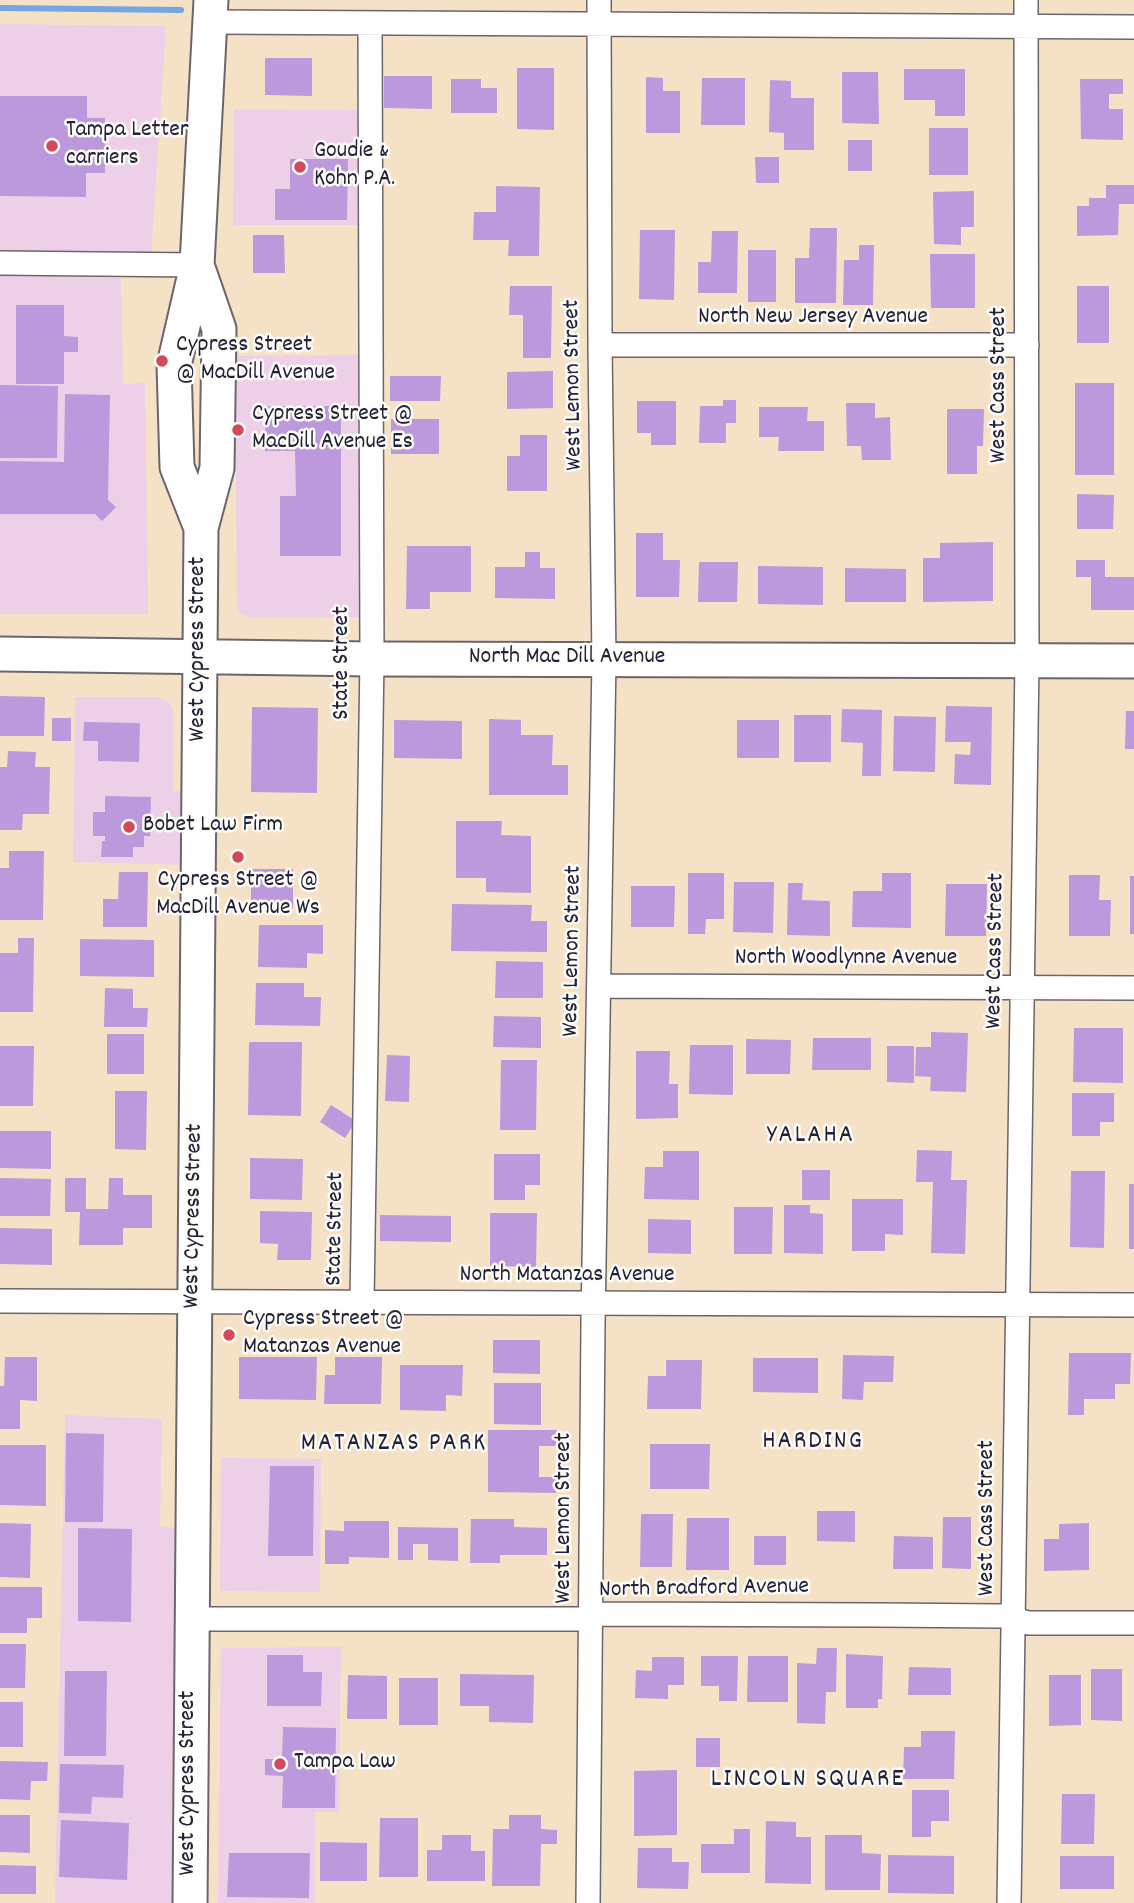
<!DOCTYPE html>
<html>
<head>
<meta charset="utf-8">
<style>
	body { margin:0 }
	canvas { display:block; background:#f5e1c6 }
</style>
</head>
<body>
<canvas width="1134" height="1903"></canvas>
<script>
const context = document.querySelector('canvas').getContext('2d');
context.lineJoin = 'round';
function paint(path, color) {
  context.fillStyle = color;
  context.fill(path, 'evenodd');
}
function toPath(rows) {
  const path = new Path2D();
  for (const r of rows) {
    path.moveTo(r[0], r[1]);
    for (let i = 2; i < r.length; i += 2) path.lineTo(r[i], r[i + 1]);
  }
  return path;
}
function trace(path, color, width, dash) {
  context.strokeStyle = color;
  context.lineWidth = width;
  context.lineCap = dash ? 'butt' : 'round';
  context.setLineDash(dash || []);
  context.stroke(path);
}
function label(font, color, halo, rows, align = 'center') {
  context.font = font + ' Dekko,sans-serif';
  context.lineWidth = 5;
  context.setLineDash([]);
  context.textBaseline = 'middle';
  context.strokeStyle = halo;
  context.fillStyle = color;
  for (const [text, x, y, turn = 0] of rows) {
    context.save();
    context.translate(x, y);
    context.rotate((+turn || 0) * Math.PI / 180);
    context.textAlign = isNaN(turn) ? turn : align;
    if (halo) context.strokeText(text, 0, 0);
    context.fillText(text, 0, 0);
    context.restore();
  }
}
const built = toPath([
	[0,24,166,26,151,255,0,254],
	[234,109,367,110,366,225,233,225],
	[0,275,121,278,123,384,145,383,148,614,0,614],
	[368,355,367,617,250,618,238,612,237,606,235,356],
	[75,697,159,697,171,705,173,712,173,791,184,791,186,865,73,862],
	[65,1415,162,1419,160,1527,178,1528,173,1903,55,1903],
	[221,1458,321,1459,320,1592,220,1591],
	[341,1647,339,1812,315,1812,315,1903,218,1903,221,1648]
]);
const stream = toPath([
	[0,8,181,10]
]);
const building = toPath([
	[265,58,312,58,312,96,265,95],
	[517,68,554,68,554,130,517,129],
	[904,69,965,69,965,116,935,116,935,100,904,100],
	[842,72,878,72,879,124,842,123],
	[384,76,432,76,432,109,384,108],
	[646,77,663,78,663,91,680,91,680,133,646,133],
	[702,78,745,78,745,125,701,125],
	[451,79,481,79,481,88,497,88,497,113,451,113],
	[1080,79,1123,79,1123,94,1109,94,1109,109,1123,109,1123,140,1081,139],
	[770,80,791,81,791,98,814,98,814,150,784,150,784,133,769,132],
	[0,96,87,96,87,118,105,118,105,173,86,173,86,197,0,196],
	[929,128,968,128,968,175,929,175],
	[848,140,872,140,872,171,848,171],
	[755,157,779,157,779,183,756,183],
	[290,159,348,159,347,220,275,220,275,189,290,189],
	[1106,185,1134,185,1134,204,1119,204,1118,235,1077,236,1077,206,1089,206,1089,198,1106,198],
	[496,186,540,187,539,256,508,256,509,240,473,240,474,212,496,212],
	[974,191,974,227,961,227,961,245,934,244,933,192],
	[810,228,837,228,836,303,795,303,795,258,809,258],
	[640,230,675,230,674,300,639,299],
	[712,231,738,231,737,293,698,293,698,262,711,262],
	[253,235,284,235,285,273,253,273],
	[859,245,874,245,873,305,843,305,844,260,859,260],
	[748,250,776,250,776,302,748,302],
	[930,254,975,254,975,308,931,308],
	[510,286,552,286,551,358,523,358,523,315,509,315],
	[1077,286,1109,286,1109,343,1077,343],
	[16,305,64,305,64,336,78,337,78,352,64,352,64,384,16,384],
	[553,371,553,408,507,409,507,372],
	[390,376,441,376,440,401,390,401],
	[1075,383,1114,383,1114,475,1075,475],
	[0,385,58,386,57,458,0,458],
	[65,394,110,395,108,500,116,507,102,521,95,514,0,514,0,461,64,462],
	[723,400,736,400,736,423,726,423,726,443,699,443,700,406,723,406],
	[637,401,676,401,676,445,651,445,651,433,637,433],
	[846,403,875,403,875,418,890,417,891,460,862,460,861,446,847,446],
	[265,406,341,406,341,556,280,556,280,496,296,496,295,451,265,451],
	[759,407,808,407,807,421,824,421,824,451,778,451,779,437,759,437],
	[947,409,984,409,983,446,977,446,977,474,947,474],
	[391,419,439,419,439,454,391,454],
	[520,435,547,435,547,491,507,491,507,456,520,456],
	[1077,494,1114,495,1113,529,1077,529],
	[636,533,663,533,663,560,680,560,679,597,636,597],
	[993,542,993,601,923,602,923,558,940,558,940,543],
	[407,546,471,546,471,592,430,592,430,609,406,609],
	[525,552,540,552,540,568,555,568,555,599,495,598,495,567,525,567],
	[1076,560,1105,560,1105,577,1134,577,1134,610,1091,610,1091,577,1076,577],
	[699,562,738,562,737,602,698,602],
	[758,566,823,567,823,605,758,604],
	[845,568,906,569,906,602,845,602],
	[0,696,45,697,44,736,0,736],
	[946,706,992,707,991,785,954,784,955,754,970,755,971,742,945,742],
	[252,707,318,708,317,793,251,792],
	[842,709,882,710,881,776,862,776,863,743,841,742],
	[1126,711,1134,711,1134,749,1125,749],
	[794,715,831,715,831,762,794,762],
	[894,716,936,717,935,772,893,771],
	[52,718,71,718,71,741,52,741],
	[489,719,521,720,521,735,553,735,552,765,568,765,568,795,489,795],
	[394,720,462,721,462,759,394,758],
	[737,720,779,720,779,758,737,758],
	[84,722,140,723,139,762,98,761,98,741,83,741],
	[8,751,36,752,35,767,50,767,49,814,23,814,22,830,0,830,0,767,7,767],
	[105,796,151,797,150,836,144,836,144,847,133,847,133,857,101,857,102,841,105,841,105,836,93,836,93,812,105,812],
	[456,821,502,821,501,835,531,836,531,893,486,892,486,878,456,878],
	[9,851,44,851,43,920,0,920,0,868,9,868],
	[251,869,293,869,293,908,251,908],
	[119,872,148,872,147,927,103,927,103,899,118,899],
	[688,873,724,873,724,919,706,919,705,934,688,934],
	[882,873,911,873,911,928,852,927,853,891,882,891],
	[1069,875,1100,875,1099,900,1111,900,1110,936,1069,936],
	[1130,876,1134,876,1134,934,1130,934],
	[734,882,774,882,773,933,733,932],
	[788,883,803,883,802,900,830,901,830,936,787,935],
	[946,884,987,884,986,936,945,936],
	[631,886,675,886,674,927,631,927],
	[452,904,532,905,531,921,547,921,547,952,451,951],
	[259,925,323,925,323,954,307,953,307,968,258,967],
	[18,938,34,938,33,1012,0,1012,0,953,18,953],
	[80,939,154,940,154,977,80,976],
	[496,961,543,962,543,998,495,998],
	[256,983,304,983,304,997,321,997,320,1026,255,1025],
	[105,988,133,989,133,1008,148,1008,147,1027,104,1027],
	[494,1016,541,1017,541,1048,493,1047],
	[1074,1028,1123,1028,1123,1083,1073,1082],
	[931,1032,968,1033,966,1092,930,1091,931,1077,915,1076,916,1047,931,1047],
	[107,1034,144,1034,144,1074,107,1074],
	[813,1038,871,1038,871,1070,812,1070],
	[746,1039,791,1040,790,1074,746,1074],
	[249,1042,302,1042,301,1116,248,1115],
	[690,1045,733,1045,733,1095,689,1094],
	[0,1046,34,1046,33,1106,0,1106],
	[887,1046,914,1046,914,1083,887,1082],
	[636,1051,670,1051,669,1084,678,1084,678,1118,636,1119],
	[387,1055,410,1056,409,1102,385,1101],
	[501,1060,537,1060,536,1130,500,1130],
	[115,1091,147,1091,146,1150,115,1149],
	[1072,1093,1114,1093,1114,1122,1100,1122,1100,1136,1072,1136],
	[331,1105,356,1121,345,1138,320,1122],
	[0,1131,51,1131,51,1169,0,1168],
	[917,1150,952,1151,951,1180,967,1180,965,1254,931,1253,933,1182,916,1182],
	[663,1151,699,1151,699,1200,644,1199,645,1167,663,1167],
	[494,1154,540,1154,540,1185,525,1185,525,1200,494,1200],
	[250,1158,303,1159,302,1200,250,1199],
	[802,1170,830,1170,830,1200,802,1200],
	[1071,1171,1105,1171,1104,1248,1070,1247],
	[0,1178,51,1179,50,1216,0,1216],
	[65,1178,86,1178,86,1209,108,1209,109,1178,123,1178,123,1195,152,1195,152,1228,123,1228,123,1245,79,1245,80,1212,65,1212],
	[1129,1184,1134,1184,1134,1249,1129,1249],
	[852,1199,903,1199,903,1235,885,1234,885,1251,852,1251],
	[784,1205,810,1205,810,1213,823,1214,823,1254,784,1253],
	[734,1207,773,1207,772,1254,734,1254],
	[260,1211,312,1212,311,1260,277,1260,278,1244,260,1243],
	[490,1213,537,1213,536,1267,490,1266],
	[380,1215,451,1216,451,1242,380,1241],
	[648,1219,691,1220,691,1254,648,1253],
	[0,1228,52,1229,52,1265,0,1264],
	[493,1340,540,1340,540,1374,493,1373],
	[1069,1353,1131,1353,1130,1384,1115,1384,1115,1399,1084,1399,1084,1415,1068,1415],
	[843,1355,894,1356,893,1382,864,1382,863,1400,842,1399],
	[5,1357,37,1357,37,1401,20,1400,20,1429,0,1429,0,1386,4,1386],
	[239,1357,317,1357,316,1400,239,1399],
	[335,1357,382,1357,381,1404,324,1404,325,1375,335,1375],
	[753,1358,818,1358,818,1393,753,1392],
	[666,1360,702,1360,701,1409,647,1409,648,1376,666,1376],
	[400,1365,463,1365,462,1396,446,1395,446,1411,400,1410],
	[494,1383,541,1383,541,1425,494,1424],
	[488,1430,557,1430,557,1446,539,1446,539,1477,556,1477,556,1493,488,1492],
	[66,1433,104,1434,103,1522,65,1522],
	[650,1444,710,1444,709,1489,650,1489],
	[0,1445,46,1445,46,1506,0,1505],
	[270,1466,314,1466,313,1556,268,1556],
	[817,1511,855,1511,855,1542,817,1541],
	[641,1514,673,1514,672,1567,640,1567],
	[943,1517,971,1517,971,1569,942,1568],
	[687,1518,729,1518,729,1570,686,1570],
	[471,1519,514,1519,514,1527,547,1528,547,1555,500,1555,500,1563,470,1563],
	[344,1521,389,1521,389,1558,349,1557,349,1564,325,1564,325,1530,344,1531],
	[0,1523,31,1524,30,1578,0,1577],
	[1089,1523,1089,1570,1044,1571,1044,1539,1059,1539,1059,1524],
	[398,1527,458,1528,458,1561,428,1560,428,1544,413,1544,413,1560,398,1560],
	[78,1528,132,1529,131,1622,78,1621],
	[754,1536,786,1536,786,1565,754,1565],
	[894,1536,933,1537,933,1569,893,1569],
	[0,1587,42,1587,42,1618,27,1618,27,1633,0,1633],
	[0,1644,26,1644,25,1688,0,1688],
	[817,1648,837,1648,836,1692,826,1692,825,1724,797,1723,797,1663,816,1664],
	[846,1654,883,1656,882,1699,878,1699,878,1708,846,1708],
	[267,1655,303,1655,303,1672,322,1672,321,1706,267,1706],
	[701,1656,738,1656,737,1701,719,1701,719,1686,701,1686],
	[748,1656,788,1656,788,1702,747,1702],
	[652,1657,684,1657,684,1685,668,1685,668,1699,635,1698,636,1670,652,1671],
	[909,1667,951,1668,951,1695,908,1695],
	[1091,1669,1122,1669,1122,1721,1091,1720],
	[65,1671,107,1671,106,1756,64,1756],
	[460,1674,534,1675,533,1723,489,1722,489,1706,460,1706],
	[348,1675,387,1676,387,1719,347,1719],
	[1049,1675,1081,1675,1081,1725,1049,1726],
	[399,1678,438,1678,438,1725,399,1725],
	[0,1702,23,1702,23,1747,0,1747],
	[283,1727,336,1728,335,1808,282,1808,283,1776,265,1775,265,1759,282,1759],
	[921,1731,955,1731,954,1779,903,1779,904,1747,921,1747],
	[696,1738,720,1738,720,1767,696,1767],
	[0,1761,48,1762,47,1781,31,1781,30,1800,0,1799],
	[60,1764,124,1765,123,1798,92,1797,91,1814,59,1813],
	[677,1770,677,1835,634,1836,634,1771],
	[912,1790,949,1790,949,1821,931,1821,931,1837,912,1837],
	[1062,1794,1095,1794,1094,1844,1061,1844],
	[0,1815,30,1815,30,1853,0,1852],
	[509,1815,541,1815,541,1829,557,1830,557,1844,541,1844,540,1886,492,1886,493,1829,509,1829],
	[380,1818,418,1818,418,1877,379,1877],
	[61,1820,129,1823,127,1880,59,1877],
	[766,1821,796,1822,796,1837,811,1837,811,1884,765,1883],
	[734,1829,750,1829,750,1873,701,1873,701,1844,734,1844],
	[442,1835,471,1835,471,1851,485,1851,485,1881,427,1881,427,1850,442,1850],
	[825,1835,862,1835,862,1853,881,1854,880,1890,825,1890],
	[320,1842,367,1843,367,1881,320,1881],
	[638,1848,672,1848,672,1862,689,1862,688,1889,637,1888],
	[229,1853,310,1853,309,1898,227,1897],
	[888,1855,954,1856,954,1894,888,1893],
	[1060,1856,1114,1856,1114,1889,1060,1889],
	[0,1865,36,1866,36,1894,0,1894]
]);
const street = toPath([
	[211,22,1134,27],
	[0,263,197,265],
	[600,345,1027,345],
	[600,986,1134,988],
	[0,1301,1134,1305],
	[362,1301,372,659,370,24],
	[191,1619,580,1619,601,1614,877,1615,1004,1616,1028,1623,1134,1623],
	[588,1903,593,1323,604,659,600,345,599,0],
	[1009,1903,1027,661,1026,0]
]);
const secondary = toPath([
	[201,528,177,467,174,365,197,265,211,0],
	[0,654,372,659,1134,661],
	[190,1903,201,528,217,468,219,329,197,265]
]);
const markers = [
	[52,146,7,"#d1495b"],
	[300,167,7,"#d1495b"],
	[162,361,7,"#d1495b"],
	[238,430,7,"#d1495b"],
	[129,827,7,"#d1495b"],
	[238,857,7,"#d1495b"],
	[229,1335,7,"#d1495b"],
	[280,1764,7,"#d1495b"]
];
const poiNames = [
	["Tampa Letter",66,132],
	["carriers",66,160],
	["Goudie &",314,153],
	["Kohn P.A.",314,181],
	["Cypress Street",176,347],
	["@ MacDill Avenue",176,375],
	["Cypress Street @",252,416],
	["MacDill Avenue Es",252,444],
	["Bobet Law Firm",143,827],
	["Cypress Street @",238,882,"center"],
	["MacDill Avenue Ws",238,910,"center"],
	["Cypress Street @",243,1321],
	["Matanzas Avenue",243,1349],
	["Tampa Law",294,1764]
];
const streetNames = [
	["North New Jersey Avenue",813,319],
	["West Lemon Street",575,385,-91],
	["West Cass Street",1001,385,-90],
	["West Cypress Street",200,649,-90],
	["North Mac Dill Avenue",567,659],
	["State Street",344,663,-90],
	["West Lemon Street",574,951,-89],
	["West Cass Street",997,951,-89],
	["North Woodlynne Avenue",846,960],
	["West Cypress Street",195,1216,-89],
	["State Street",337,1229,-89],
	["North Matanzas Avenue",567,1277],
	["West Lemon Street",566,1518,-90],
	["West Cass Street",989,1518,-90],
	["North Bradford Avenue",704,1590,-1],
	["West Cypress Street",190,1783,-90]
];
const neighbourhoodNames = [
	["YALAHA",811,1137],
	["HARDING",813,1443],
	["MATANZAS PARK",394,1445],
	["LINCOLN SQUARE",808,1781]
];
paint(built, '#edd0e8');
trace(stream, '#74a6e0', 6);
paint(building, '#bc99dc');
trace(street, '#6c656c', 26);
trace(secondary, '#6c656c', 37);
trace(street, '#fff', 23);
trace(secondary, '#fff', 33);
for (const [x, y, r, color] of markers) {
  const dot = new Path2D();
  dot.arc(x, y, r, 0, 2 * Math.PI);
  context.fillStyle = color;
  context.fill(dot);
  trace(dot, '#fdfcf7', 2.5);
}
label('24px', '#22223b', '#fdfcf7', poiNames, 'left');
label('24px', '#22223b', '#fdfcf7', streetNames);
context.letterSpacing = '2px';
label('26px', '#22223b', '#fdfcf7', neighbourhoodNames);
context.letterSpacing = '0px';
</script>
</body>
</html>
